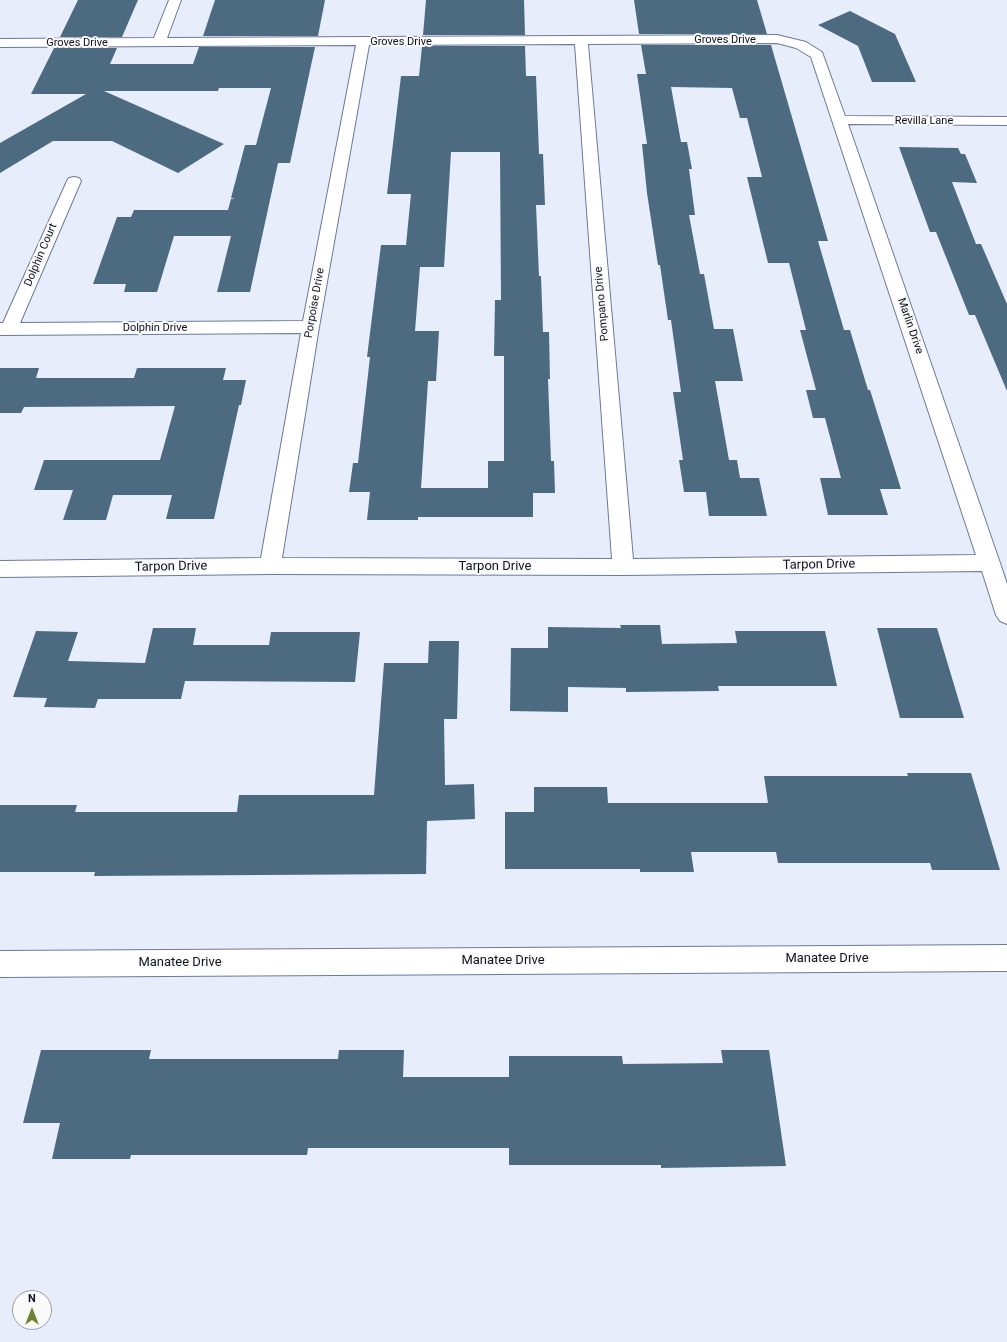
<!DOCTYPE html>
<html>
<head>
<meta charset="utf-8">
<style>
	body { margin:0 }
	#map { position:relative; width:1007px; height:1342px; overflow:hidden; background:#e7edfb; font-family:Roboto,sans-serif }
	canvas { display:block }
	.north { position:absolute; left:12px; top:1290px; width:40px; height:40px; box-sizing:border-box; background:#fafafa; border:1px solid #9c9ea2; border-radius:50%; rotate:0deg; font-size:11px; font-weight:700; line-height:16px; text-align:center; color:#0f131f }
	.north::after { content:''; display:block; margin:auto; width:14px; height:18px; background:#6f8232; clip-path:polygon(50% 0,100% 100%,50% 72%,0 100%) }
</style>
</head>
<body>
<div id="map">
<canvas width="1007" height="1342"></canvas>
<div class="north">N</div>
</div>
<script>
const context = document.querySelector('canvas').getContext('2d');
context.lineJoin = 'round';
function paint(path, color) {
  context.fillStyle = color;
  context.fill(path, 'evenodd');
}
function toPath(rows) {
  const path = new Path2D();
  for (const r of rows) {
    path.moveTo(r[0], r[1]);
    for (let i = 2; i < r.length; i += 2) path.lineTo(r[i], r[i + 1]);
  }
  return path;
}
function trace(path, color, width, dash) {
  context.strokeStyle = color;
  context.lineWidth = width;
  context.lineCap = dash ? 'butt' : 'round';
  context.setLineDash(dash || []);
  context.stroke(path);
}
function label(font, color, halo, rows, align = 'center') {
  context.font = font + ' Roboto,sans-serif';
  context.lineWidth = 4;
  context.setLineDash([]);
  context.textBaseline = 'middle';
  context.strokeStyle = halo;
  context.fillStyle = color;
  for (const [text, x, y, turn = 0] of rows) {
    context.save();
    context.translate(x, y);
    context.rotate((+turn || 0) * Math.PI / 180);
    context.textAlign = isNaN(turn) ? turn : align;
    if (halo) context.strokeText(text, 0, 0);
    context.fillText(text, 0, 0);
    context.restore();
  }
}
const building = toPath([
	[78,0,138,0,122,37,60,37],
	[215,0,325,0,318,36,203,36],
	[426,0,524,0,525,35,423,35],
	[634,0,757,0,767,34,639,34],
	[850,11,895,34,916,82,872,82,858,46,818,25],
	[641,45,771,45,828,241,818,241,844,330,850,330,868,390,870,390,901,489,880,489,888,515,828,515,820,478,841,478,825,418,813,418,806,390,816,390,800,330,806,330,789,263,768,263,747,177,762,177,747,118,740,118,732,88,671,87,681,142,687,142,692,169,689,169,695,215,689,215,700,274,704,274,714,329,733,329,743,381,715,381,729,460,737,460,740,478,759,478,767,516,709,516,706,492,684,492,679,460,683,460,673,392,681,392,671,320,668,320,660,265,658,265,647,193,642,144,647,144,637,74,646,74],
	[422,46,525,46,526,76,536,76,539,154,543,154,545,205,536,205,539,276,541,276,543,332,549,332,550,379,548,379,551,461,554,461,555,493,533,493,533,517,418,517,418,520,367,520,370,492,349,492,353,463,358,463,370,357,367,357,381,245,406,245,411,194,387,194,401,76,419,76],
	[451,152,500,152,501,300,495,300,494,356,504,356,504,461,488,461,488,488,421,488,428,381,436,381,439,331,415,331,420,267,444,267],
	[199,47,315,47,290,163,278,163,250,292,217,292,231,236,174,236,157,292,124,292,126,284,93,284,117,217,131,217,134,210,228,210,231,199,235,199,231,198,245,145,256,145,271,88,219,88,218,91,104,91,224,144,178,173,112,141,53,141,0,173,0,143,86,94,31,94,54,48,117,48,110,64,193,64],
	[899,147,958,148,961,154,965,154,977,183,952,182,976,244,981,244,1007,304,1007,391,975,315,969,315,936,232,930,232],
	[0,368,39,368,36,378,134,378,137,368,226,368,223,380,246,380,241,405,239,405,214,519,166,519,172,495,113,495,106,520,63,520,73,490,34,490,44,460,160,460,175,406,24,407,21,413,0,413],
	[620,625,660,625,662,644,737,643,735,631,825,631,837,686,718,686,719,691,626,692,626,688,568,687,568,712,510,711,511,648,548,648,548,627,621,628],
	[153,628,196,628,193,645,269,645,271,632,360,632,355,682,185,681,181,699,98,699,95,708,44,707,47,698,13,697,36,631,78,632,68,661,145,663],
	[877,628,937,628,964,718,900,718],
	[429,641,459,641,457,719,444,719,445,785,474,784,475,819,427,821,426,874,94,876,95,872,0,872,0,805,77,805,75,812,237,812,239,795,374,795,384,663,428,663],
	[907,773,971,773,1000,870,932,870,930,863,778,863,776,852,691,852,694,872,640,872,640,869,505,869,505,812,534,812,534,787,607,787,608,803,768,803,764,776,908,776],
	[41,1050,151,1050,149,1059,338,1059,339,1050,404,1050,403,1077,509,1077,509,1056,622,1056,623,1064,723,1063,721,1050,769,1050,786,1166,661,1168,661,1165,509,1165,509,1148,308,1148,307,1155,131,1155,130,1159,52,1159,60,1123,23,1123]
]);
const minor = toPath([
	[169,0,181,0,167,38,777,35,806,42,822,52,845,116,1007,117,1007,125,848,124,1000,563,1007,584,1007,624,1000,621,996,615,982,571,623,575,270,574,0,577,0,561,261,558,301,333,0,335,0,323,3,323,67,181,69,178,74,177,79,178,81,181,20,323,303,321,356,45,0,47,0,39,154,38,169,0],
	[777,43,796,48,811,57,976,555,633,559,588,44,777,43],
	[575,44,612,559,282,558,319,327,369,45,575,44],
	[1007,945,1007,971,0,977,0,951,1007,945]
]);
const farStreetnames = [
	["Groves Drive",725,40],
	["Groves Drive",401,42],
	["Groves Drive",77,43],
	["Revilla Lane",924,121],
	["Dolphin Court",41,255,-67],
	["Porpoise Drive",315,303,-80],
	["Pompano Drive",602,304,-95],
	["Marlin Drive",910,326,71],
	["Dolphin Drive",155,328]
];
const streetNames = [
	["Tarpon Drive",819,565,-1],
	["Tarpon Drive",171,567,-1],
	["Tarpon Drive",495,567],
	["Manatee Drive",827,959],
	["Manatee Drive",503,961],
	["Manatee Drive",180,963]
];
paint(building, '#4c6b81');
trace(minor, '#6e7998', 2);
paint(minor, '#fff');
label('11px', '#0f131f', '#fafafa', farStreetnames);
label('13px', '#0f131f', '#fafafa', streetNames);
</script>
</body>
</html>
